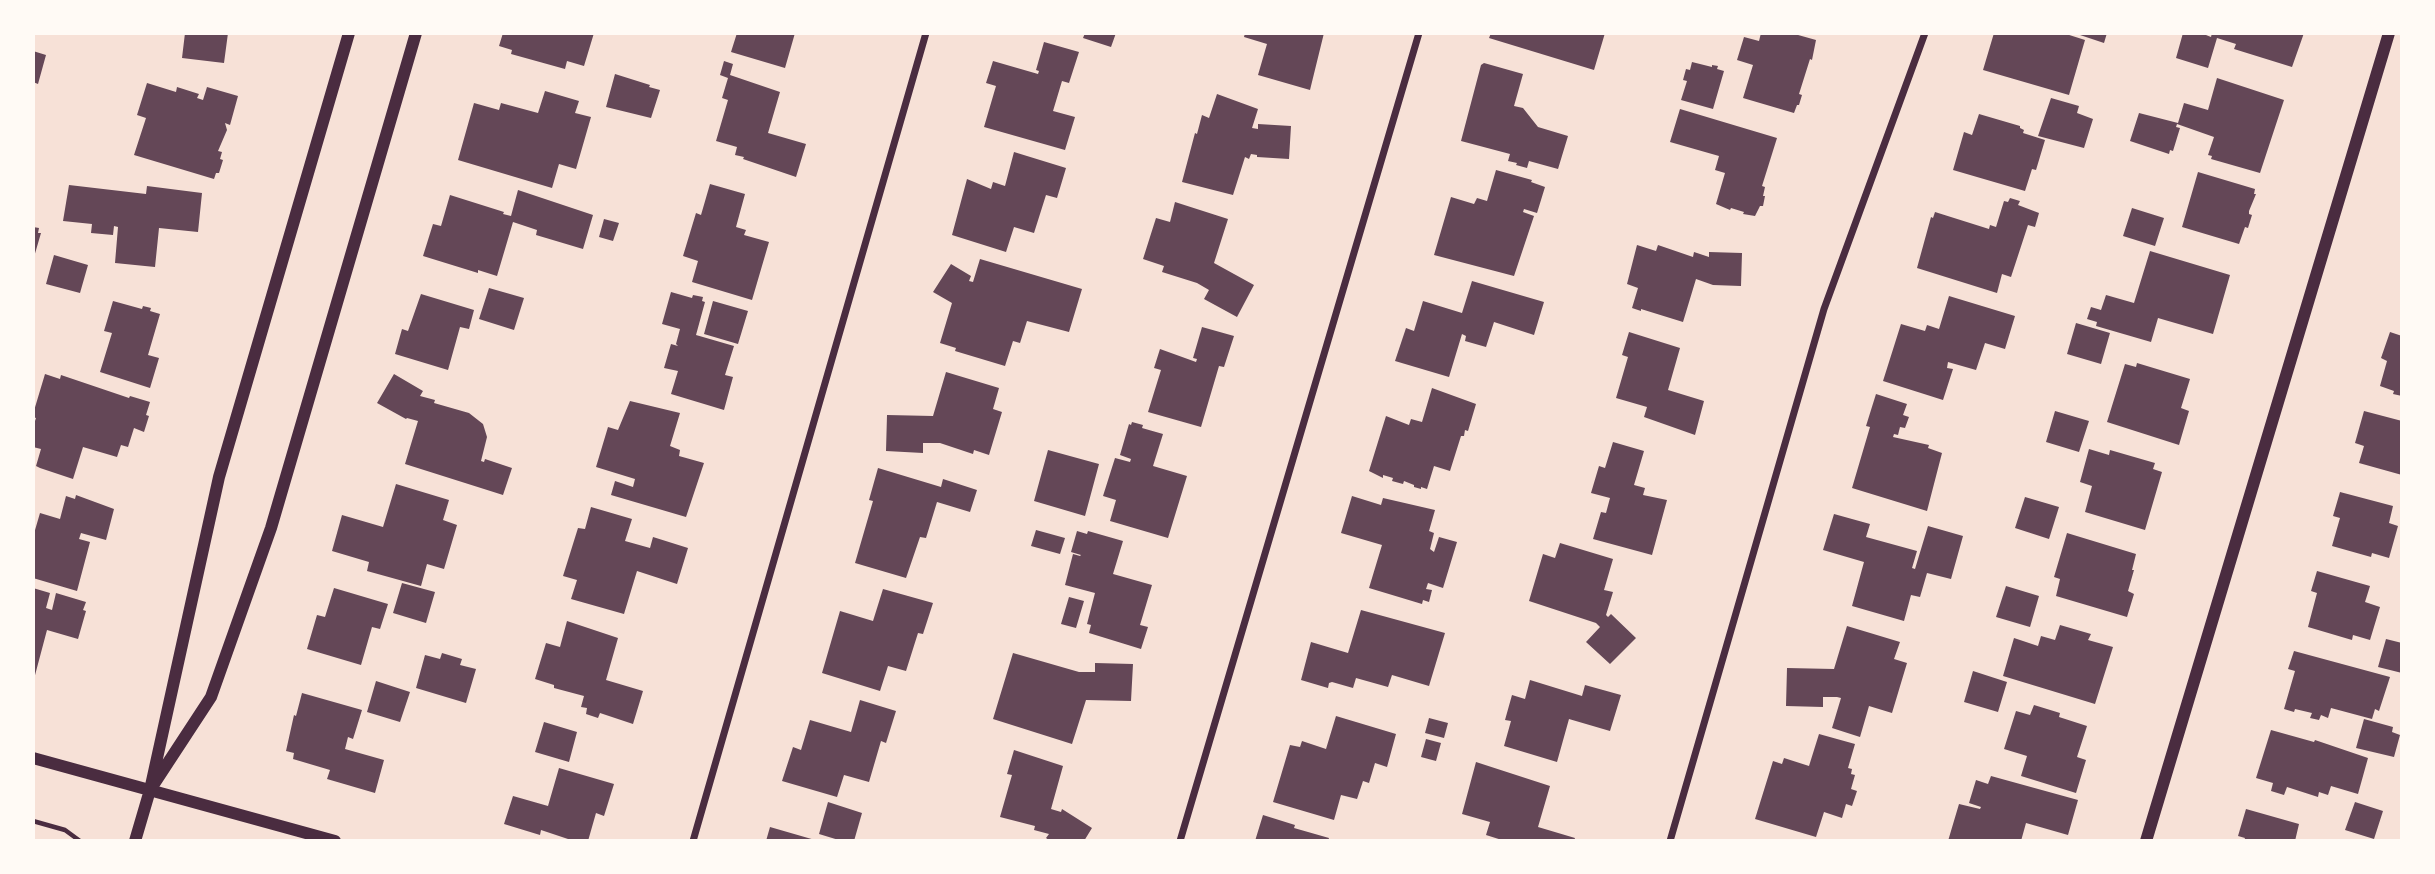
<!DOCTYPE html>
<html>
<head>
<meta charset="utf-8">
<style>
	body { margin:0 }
	#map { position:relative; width:2435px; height:874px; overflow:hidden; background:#f7e1d7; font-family:Barlow,sans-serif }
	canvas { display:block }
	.frame { position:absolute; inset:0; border:35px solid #fffaf5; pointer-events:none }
</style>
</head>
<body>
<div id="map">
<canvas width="2435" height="874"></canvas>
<div class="frame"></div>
</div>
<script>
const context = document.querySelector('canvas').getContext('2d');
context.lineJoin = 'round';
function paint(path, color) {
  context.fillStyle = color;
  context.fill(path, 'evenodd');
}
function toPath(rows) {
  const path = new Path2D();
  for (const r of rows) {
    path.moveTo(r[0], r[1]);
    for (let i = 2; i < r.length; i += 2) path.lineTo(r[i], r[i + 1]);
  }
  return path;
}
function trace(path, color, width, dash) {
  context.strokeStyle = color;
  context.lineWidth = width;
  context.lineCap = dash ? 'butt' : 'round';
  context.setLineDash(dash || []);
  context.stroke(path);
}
const building = toPath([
	[185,33,228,33,224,63,182,58],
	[503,33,594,33,584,66,567,61,565,69,511,54,512,50,499,46],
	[737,33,795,33,785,68,731,52],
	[1085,33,1116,33,1111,47,1083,38],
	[1245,33,1324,33,1310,90,1258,75,1267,44,1244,37],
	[1491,33,1605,33,1594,70,1489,38],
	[1761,33,1791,33,1816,40,1812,60,1810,59,1799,94,1802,95,1799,105,1797,105,1794,113,1743,98,1753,65,1737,60,1744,37,1759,41],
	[1994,33,2063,33,2085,40,2069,95,1983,70],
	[2074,33,2107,33,2104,43],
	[2183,33,2201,33,2211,37,2212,33,2304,33,2292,67,2234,49,2236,44,2217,38,2208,68,2176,58],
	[1044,42,1079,52,1069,83,1062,81,1053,111,1075,117,1065,150,984,127,996,86,986,83,993,61,1038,74,1039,71,1036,70],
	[33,51,46,55,38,84,33,82],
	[724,61,733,64,730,75,780,92,768,133,806,144,796,177,743,159,744,157,735,155,737,147,716,141,728,100,722,98,728,78,720,75],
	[1692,62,1712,67,1712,65,1718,66,1717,69,1724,71,1713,109,1681,100,1687,81,1683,80,1686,69,1690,70],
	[1484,63,1523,74,1514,106,1523,108,1538,127,1568,136,1558,169,1529,161,1527,168,1516,165,1517,163,1508,161,1510,154,1461,141,1481,65],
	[615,74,650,85,649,87,660,90,651,118,606,107],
	[2217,78,2284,100,2260,173,2211,159,2212,156,2208,155,2214,137,2177,124,2176,127,2180,128,2173,151,2170,150,2169,154,2130,141,2139,113,2178,123,2184,103,2208,110],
	[147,83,176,92,177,87,199,94,197,98,203,100,207,87,238,96,230,125,225,123,227,130,218,151,222,152,220,159,223,160,219,173,216,173,214,179,134,155,146,118,137,115],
	[545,91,579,101,575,113,591,117,576,169,559,164,552,188,458,160,474,103,499,110,501,103,538,113],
	[1217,94,1258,109,1252,128,1258,129,1258,124,1291,126,1289,159,1257,157,1257,155,1251,154,1249,159,1245,157,1233,195,1182,182,1195,133,1197,134,1202,115,1209,118],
	[2051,98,2079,106,2077,113,2093,119,2084,148,2038,136],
	[1680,109,1777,138,1762,186,1765,187,1763,196,1765,196,1763,206,1760,206,1755,216,1743,214,1744,212,1731,208,1730,210,1716,204,1725,173,1715,170,1719,156,1670,142],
	[1979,114,2020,126,2020,128,2024,130,2023,133,2045,140,2036,170,2032,169,2025,191,1953,170,1964,132,1972,135],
	[1014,152,1066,168,1057,198,1046,195,1034,233,1014,227,1006,252,952,235,967,179,991,189,993,182,1005,186],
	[1496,170,1532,180,1531,182,1545,187,1537,213,1524,209,1523,212,1534,216,1514,276,1434,255,1451,197,1474,204,1477,198,1487,201],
	[2198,172,2255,189,2254,194,2256,194,2249,211,2249,214,2252,215,2248,228,2245,227,2239,244,2182,227],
	[710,184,745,194,736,227,746,230,744,235,769,242,752,300,692,282,698,261,683,256,696,213,701,215],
	[69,185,146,194,147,186,202,193,198,232,159,228,155,267,115,263,118,227,114,226,113,235,91,233,92,224,63,221],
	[518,190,593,215,583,249,536,235,537,230,513,222,497,276,478,270,478,273,423,256,433,224,441,226,450,195,504,212,503,214,511,216],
	[2010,198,2020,201,2018,205,2039,213,2035,227,2028,225,2011,277,2002,274,1997,293,1917,268,1931,217,1933,218,1935,212,1989,229,1990,225,1996,227,2004,201,2008,202],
	[1175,202,1228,219,1214,263,1254,285,1237,317,1204,299,1209,290,1197,283,1162,272,1164,266,1143,259,1156,218,1170,222],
	[2132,208,2164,218,2155,246,2123,236],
	[604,219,619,223,613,241,599,237],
	[33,227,39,228,38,233,41,233,34,257],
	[1637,245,1656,251,1658,245,1693,257,1694,252,1709,257,1709,252,1742,253,1741,286,1713,285,1696,279,1683,322,1641,309,1641,311,1632,308,1638,288,1627,284],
	[2150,251,2230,275,2213,334,2158,318,2151,342,2096,326,2097,322,2087,319,2091,307,2101,310,2106,295,2134,303],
	[54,255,88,265,80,293,46,284],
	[980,259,1082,289,1069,332,1027,321,1020,343,1013,341,1005,366,955,351,956,348,940,343,952,303,933,292,951,264,971,276,969,281,973,282],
	[1472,281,1544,302,1534,335,1494,322,1486,347,1465,341,1466,336,1462,334,1449,377,1395,361,1406,328,1414,331,1423,301,1462,313],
	[489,288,524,298,514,330,479,319],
	[671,292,692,298,693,295,703,297,702,301,705,302,696,335,734,346,725,375,733,377,724,410,671,394,678,371,664,368,671,344,678,346,676,344,680,329,662,324],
	[421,294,474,310,469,329,460,327,448,370,395,354,402,329,408,331],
	[1949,296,2015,316,2005,349,1985,343,1976,370,1948,362,1947,368,1953,369,1943,400,1883,381,1901,324,1925,331,1927,325,1939,329],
	[113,301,142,309,143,306,151,308,150,311,160,314,148,355,159,358,150,388,100,372,112,333,104,331],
	[713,301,748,311,738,344,704,334],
	[2076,323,2110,333,2101,364,2067,354],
	[1202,327,1234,336,1224,367,1219,366,1201,427,1148,412,1161,370,1154,368,1160,349,1196,362,1197,359,1193,358],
	[1629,332,1680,348,1668,390,1704,401,1695,435,1644,417,1647,407,1616,398,1628,357,1622,355],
	[2390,332,2402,336,2402,396,2393,394,2394,391,2380,386,2387,361,2381,358],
	[2137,363,2190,379,2181,408,2189,411,2179,445,2107,422,2125,364,2136,367],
	[946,372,999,388,993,409,1002,412,989,455,974,450,973,454,940,443,923,443,923,453,886,451,887,415,933,416],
	[45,374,60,379,61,375,129,398,130,396,150,402,146,415,149,416,144,432,134,428,128,447,121,445,117,457,83,447,73,479,40,468,36,466,41,449,33,447,33,427,36,418,33,417,33,414],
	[394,374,423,391,420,396,435,400,434,403,469,413,483,424,487,437,481,461,484,462,485,459,512,468,503,495,405,464,418,421,407,418,406,419,377,403],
	[1432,388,1476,404,1468,431,1465,430,1464,436,1461,436,1450,471,1434,466,1427,489,1421,487,1421,489,1414,487,1414,485,1404,481,1403,484,1392,481,1393,478,1383,475,1383,478,1369,471,1386,416,1409,425,1411,419,1422,422],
	[1876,394,1907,404,1903,415,1909,417,1905,428,1900,427,1898,435,1894,434,1893,437,1929,445,1928,448,1942,453,1927,511,1852,488,1870,427,1866,426],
	[630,401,680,413,670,446,680,450,679,456,704,463,686,517,611,495,615,481,633,487,635,479,596,467,608,427,618,430],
	[2055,411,2089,421,2079,452,2046,442],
	[2364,411,2402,421,2402,475,2359,463,2364,446,2355,443],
	[1132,422,1143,425,1142,428,1163,434,1153,466,1187,476,1168,538,1110,521,1116,500,1103,496,1115,458,1130,462,1131,459,1120,455,1129,424,1131,425],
	[1613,442,1644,451,1634,485,1645,488,1643,495,1667,500,1652,555,1593,539,1601,512,1606,513,1610,498,1591,493,1599,466,1605,468],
	[2089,449,2109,455,2110,450,2155,463,2153,469,2162,472,2145,530,2085,512,2092,486,2080,482],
	[1048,450,1099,464,1085,516,1034,501],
	[878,468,941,487,943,479,977,490,970,512,937,502,926,538,920,537,906,578,855,563,873,501,869,500],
	[396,484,449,500,443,520,457,525,444,569,427,564,421,586,367,571,369,562,332,551,342,515,383,527],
	[2340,492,2393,506,2389,523,2398,526,2389,558,2372,553,2371,557,2332,546,2340,518,2333,516],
	[76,495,114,509,106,540,81,533,79,539,90,542,77,591,33,578,33,537,40,513,60,519,66,496,75,499],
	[1352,496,1381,505,1383,498,1435,510,1429,531,1434,533,1430,549,1434,552,1439,537,1457,542,1443,588,1428,583,1426,589,1432,590,1429,602,1423,600,1422,604,1369,588,1382,545,1341,533],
	[2025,497,2059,507,2049,539,2015,528],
	[591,507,632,519,625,541,650,548,653,537,688,548,677,584,637,571,624,614,571,599,577,580,563,576,578,528,585,529],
	[1834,514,1870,524,1866,537,1917,551,1912,568,1915,569,1928,526,1963,536,1951,579,1927,573,1920,597,1911,595,1904,621,1852,606,1864,562,1823,550],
	[1036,530,1065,538,1060,554,1031,546],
	[1077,531,1087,534,1088,531,1123,541,1113,574,1152,585,1140,625,1148,627,1141,649,1089,633,1091,625,1087,624,1095,593,1065,585,1073,554,1080,556,1081,555,1071,552],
	[2067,533,2136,554,2132,570,2134,570,2128,591,2134,594,2127,617,2056,596,2060,579,2054,577],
	[1560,543,1613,559,1604,590,1613,592,1606,615,1608,617,1611,614,1636,638,1610,664,1586,642,1600,627,1596,623,1529,601,1543,554,1555,558],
	[2317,571,2370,586,2365,602,2380,607,2370,640,2353,635,2352,640,2308,627,2317,593,2311,591],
	[402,583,435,592,426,623,393,613],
	[2006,586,2039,596,2030,627,1996,617],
	[33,588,50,593,46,608,52,610,56,593,86,602,83,610,86,611,78,639,47,630,34,679],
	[334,588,388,604,380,629,372,627,361,665,307,649,317,615,325,617],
	[883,589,933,603,923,634,918,633,906,671,888,666,880,691,822,673,840,611,873,621],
	[1069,597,1084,601,1076,628,1061,624],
	[1361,610,1445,633,1429,686,1392,675,1388,687,1356,678,1353,688,1332,682,1329,683,1328,688,1301,680,1311,642,1348,653],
	[567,621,618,638,606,680,643,691,633,724,600,713,598,718,586,714,587,708,581,707,584,696,554,688,554,685,535,679,546,643,560,647],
	[2060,625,2091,634,2088,640,2113,647,2095,704,2003,676,2014,638,2038,646,2041,636,2055,640],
	[1847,626,1900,642,1894,659,1907,663,1892,713,1869,706,1860,737,1832,728,1841,698,1837,697,1823,697,1823,707,1786,706,1787,668,1834,669],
	[2386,639,2402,643,2402,673,2378,667],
	[2294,651,2390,677,2379,711,2375,709,2372,719,2331,708,2328,718,2321,715,2319,720,2310,718,2312,713,2295,709,2294,712,2284,709,2295,671,2288,669],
	[442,653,462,659,460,665,476,669,466,703,416,688,425,655,440,659],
	[1013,653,1079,672,1095,672,1095,663,1133,664,1131,701,1086,700,1072,744,993,719],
	[1973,671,2007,682,1998,712,1964,702],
	[1530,680,1582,696,1585,685,1621,695,1610,731,1569,719,1557,762,1504,746,1511,721,1505,720,1512,695,1525,699],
	[376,681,410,692,400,722,367,712],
	[302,693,362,710,353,739,348,737,345,749,384,760,375,793,327,779,330,770,293,759,294,753,286,751,294,715,296,716],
	[860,700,896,711,886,743,881,741,869,782,844,775,837,797,782,781,793,747,801,750,810,720,851,732],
	[2034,705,2060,713,2059,717,2087,726,2077,757,2086,760,2076,793,2021,776,2027,756,2004,749,2016,711,2030,715],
	[1336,716,1396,734,1387,767,1375,763,1369,783,1363,781,1357,799,1341,795,1334,820,1273,802,1290,745,1300,747,1302,741,1326,749],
	[1429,718,1448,723,1444,738,1425,733],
	[2364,719,2393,727,2392,732,2400,735,2394,757,2356,748],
	[544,722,577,732,569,762,535,752],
	[2271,730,2314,742,2315,740,2368,758,2358,794,2331,786,2328,795,2319,792,2318,797,2287,787,2284,795,2271,791,2273,783,2256,778],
	[1819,734,1855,744,1848,768,1852,769,1851,774,1855,775,1851,789,1857,791,1852,806,1846,804,1842,818,1824,812,1816,837,1755,819,1773,761,1782,764,1784,758,1809,766],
	[1426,739,1441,743,1436,761,1421,757],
	[1014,750,1063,766,1051,809,1061,812,1062,809,1092,828,1084,841,1050,841,1046,838,1049,834,1034,830,1035,826,1000,817,1012,775,1007,774],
	[1476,762,1550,786,1538,827,1575,838,1574,841,1505,841,1486,835,1490,822,1462,814],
	[559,768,614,784,604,816,596,813,588,841,574,841,541,830,540,835,504,824,513,796,548,806],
	[1991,776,2078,800,2068,835,2026,823,2021,841,1948,841,1959,804,1980,809,1981,807,1969,803,1976,780,1988,784],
	[828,802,862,813,854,841,842,841,819,834],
	[2355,802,2383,811,2374,839,2345,830],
	[2246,809,2299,824,2295,841,2244,841,2245,838,2238,836],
	[1263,815,1295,825,1294,828,1329,838,1328,841,1255,841],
	[770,827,815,840,815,841,766,841]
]);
const path = toPath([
	[33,821,65,830,80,841]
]);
const minor = toPath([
	[693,841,926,33],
	[1180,841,1419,33],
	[1670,841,1824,309,1925,33]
]);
const tertiary = toPath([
	[33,758,335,841],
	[154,784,211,697,271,528,416,33],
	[135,841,150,790,219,477,349,33],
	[2146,841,2389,33]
]);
paint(building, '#644757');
trace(path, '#4a2c40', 4.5);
trace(minor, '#4a2c40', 7);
trace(tertiary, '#4a2c40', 12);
</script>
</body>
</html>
